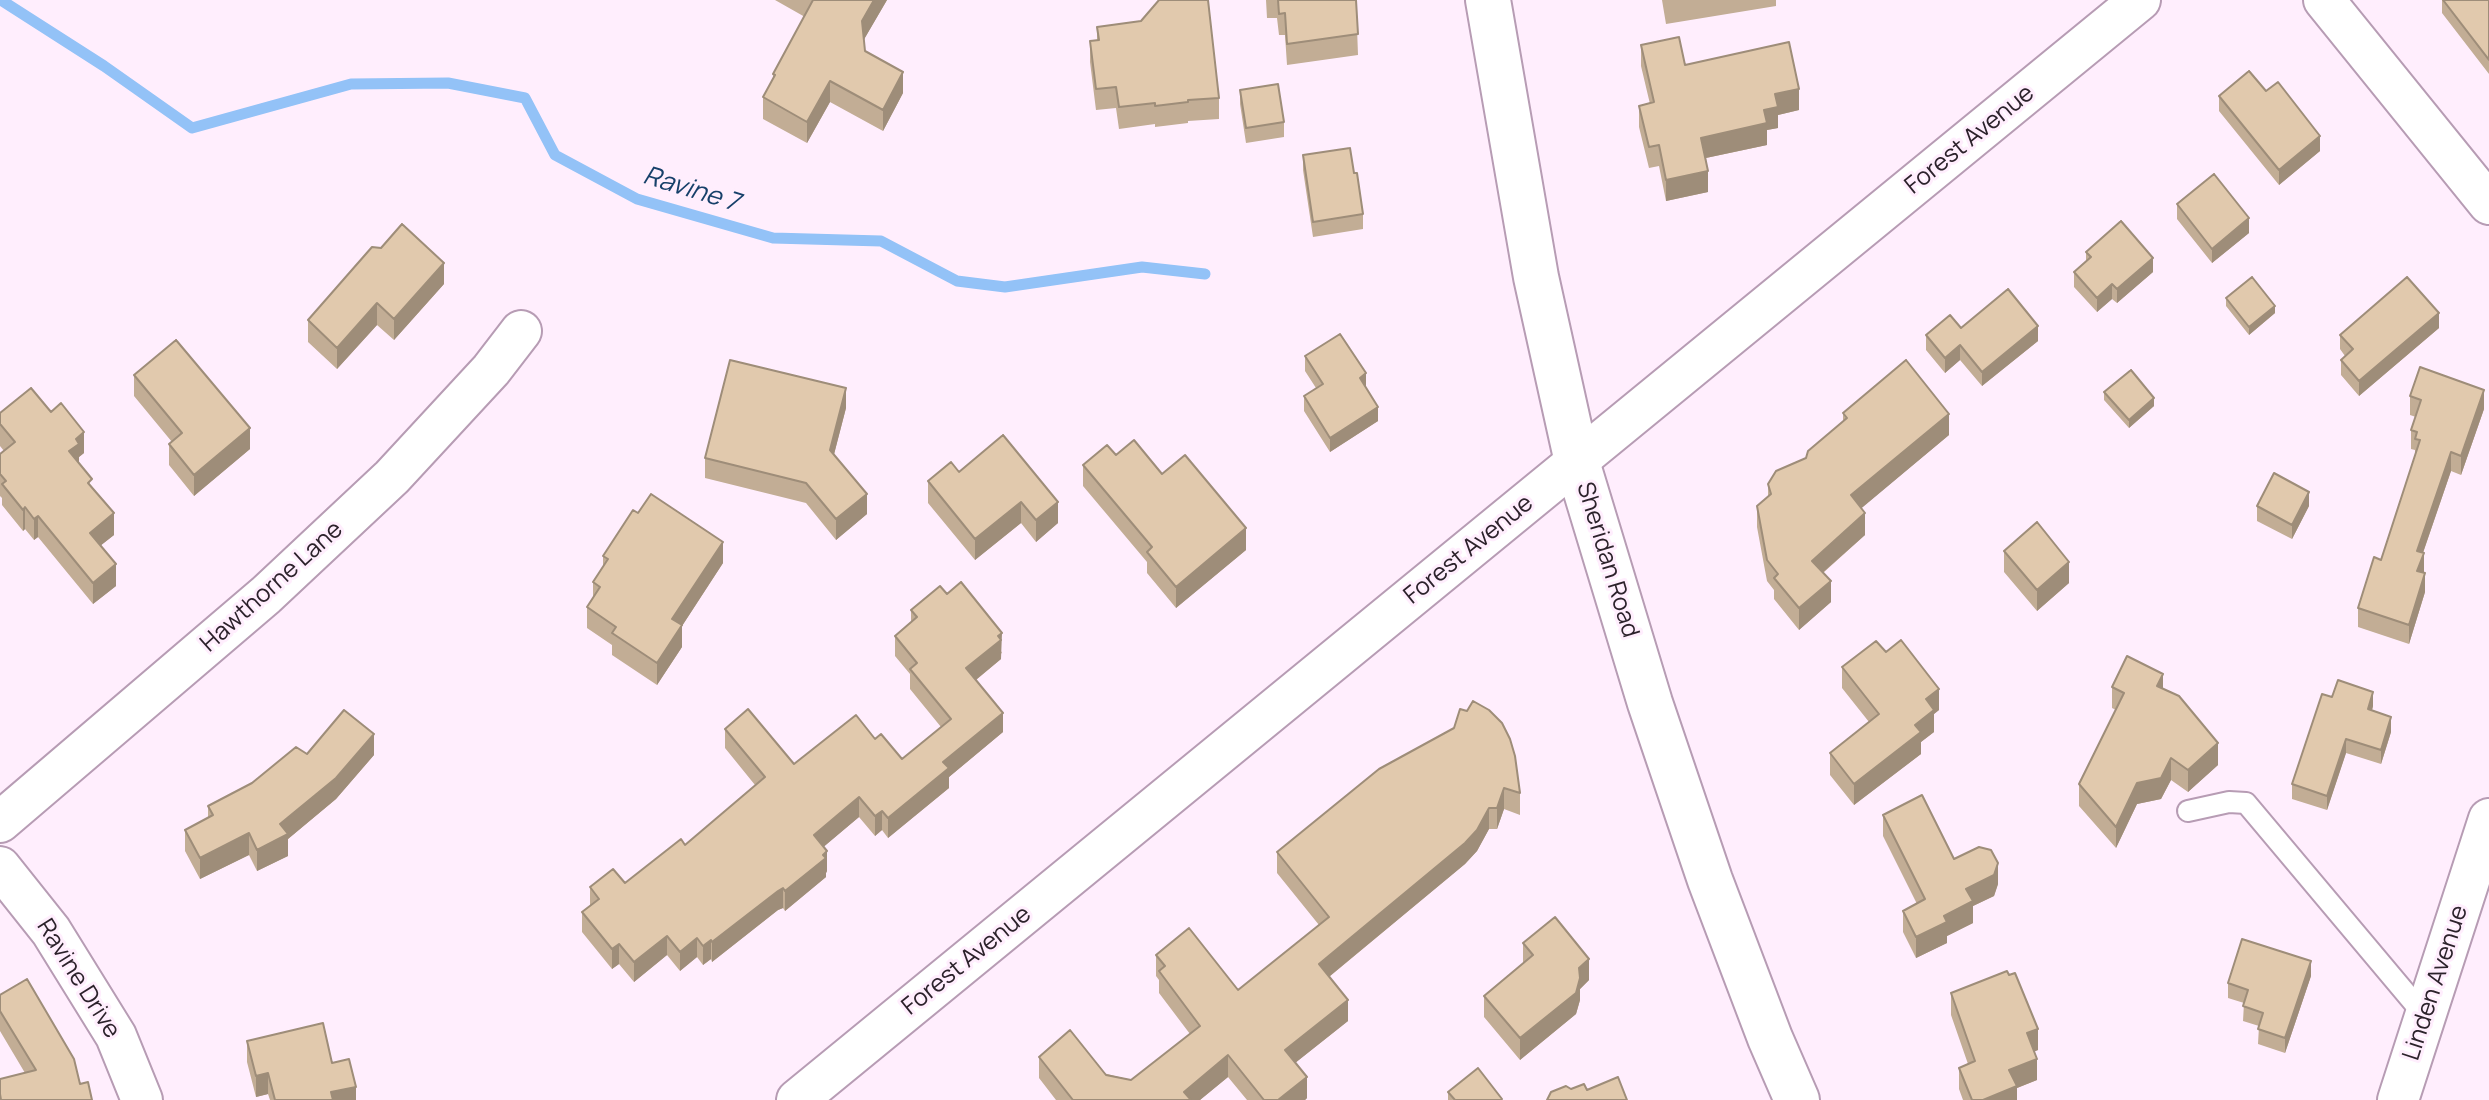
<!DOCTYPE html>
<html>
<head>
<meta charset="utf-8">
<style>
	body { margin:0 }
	canvas { display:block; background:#ffeefd }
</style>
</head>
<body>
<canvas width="2489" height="1100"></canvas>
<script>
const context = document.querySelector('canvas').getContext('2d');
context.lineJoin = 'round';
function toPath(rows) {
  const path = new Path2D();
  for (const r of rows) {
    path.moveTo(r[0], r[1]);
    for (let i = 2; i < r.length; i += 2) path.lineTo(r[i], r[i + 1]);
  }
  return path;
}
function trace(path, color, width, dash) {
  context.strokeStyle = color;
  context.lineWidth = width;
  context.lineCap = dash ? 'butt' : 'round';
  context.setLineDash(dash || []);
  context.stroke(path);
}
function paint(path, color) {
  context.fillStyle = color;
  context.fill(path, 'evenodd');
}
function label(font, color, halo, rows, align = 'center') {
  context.font = font + ' Manrope,sans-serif';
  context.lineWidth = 6;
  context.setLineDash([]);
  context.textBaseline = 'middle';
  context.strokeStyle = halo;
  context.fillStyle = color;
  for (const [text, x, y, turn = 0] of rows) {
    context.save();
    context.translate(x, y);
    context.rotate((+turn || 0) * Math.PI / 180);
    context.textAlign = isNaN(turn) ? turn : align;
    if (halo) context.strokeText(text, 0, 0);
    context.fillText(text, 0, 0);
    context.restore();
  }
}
const stream = toPath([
	[1,0,104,66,192,128,351,84,448,83,525,98,555,155,637,199,773,238,881,241,957,281,1005,287,1142,267,1205,274]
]);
const lane = toPath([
	[2188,811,2229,802,2246,803,2425,1016]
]);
const street = toPath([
	[2324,0,2489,204],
	[0,822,266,595,392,477,491,370,521,331],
	[0,867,51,931,116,1036,142,1100],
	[797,1100,2140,0],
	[2398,1100,2489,819]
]);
const secondary = toPath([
	[1488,0,1536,277,1577,462,1650,703,1710,880,1770,1038,1797,1100]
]);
const wall = toPath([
	[775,0,887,0,864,39,865,51,903,93,883,131,830,102,807,143,763,119,763,97,773,80,773,74,805,17],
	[1266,0,1356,0,1358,55,1287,65,1285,35,1279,35,1277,18,1267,18],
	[1662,0,1776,0,1776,6,1666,24],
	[2442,0,2489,0,2489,74,2442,13],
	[1097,27,1219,98,1219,119,1188,121,1188,123,1155,127,1155,124,1119,129,1116,108,1096,110,1090,62,1090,41,1097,40],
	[1641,45,1685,65,1799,110,1778,115,1778,128,1767,130,1767,145,1706,158,1708,192,1666,201,1659,166,1649,168,1639,127,1639,106,1650,104,1641,66],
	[1240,90,1284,122,1284,137,1246,143,1240,104],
	[2219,96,2320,151,2279,185,2219,111],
	[1303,155,1354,173,1363,214,1363,229,1313,237,1303,170],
	[2177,204,2249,233,2212,263,2177,219],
	[2086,252,2153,272,2117,303,2112,299,2097,312,2074,287,2074,272,2086,262],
	[444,284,394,340,377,325,337,369,308,342,308,320],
	[2226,298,2275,313,2249,335,2226,306],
	[1961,328,2038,341,1982,386,1960,360,1945,373,1926,350,1926,335],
	[2439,328,2359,396,2341,375,2341,360,2345,356,2340,349,2340,335],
	[1305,356,1378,421,1330,452,1304,411,1304,396,1316,388,1305,371],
	[134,375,250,449,194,496,169,465,169,444,172,442,134,396],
	[2104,392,2154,406,2129,428,2104,400],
	[2410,396,2484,409,2461,475,2451,471,2423,553,2425,592,2409,644,2358,627,2358,608,2381,560,2415,456,2415,450,2411,449,2411,430,2416,417,2410,415],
	[846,408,834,454,867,514,836,540,806,503,705,478,705,458],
	[0,413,84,453,79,457,79,463,92,488,114,535,101,545,116,586,93,604,38,537,34,540,25,529,23,531,2,505,2,498,0,496,0,454,4,451,0,446],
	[1843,413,1949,435,1861,508,1865,535,1823,573,1831,602,1799,630,1774,599,1774,590,1767,581,1757,527,1757,506,1768,497,1768,484,1806,458,1843,421],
	[1003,435,1058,523,1036,542,1021,523,975,560,928,503,928,481,959,472],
	[1116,455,1162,474,1246,550,1176,608,1147,573,1147,562,1083,486,1083,465],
	[2257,506,2309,506,2292,539,2257,521],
	[2004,551,2069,583,2037,611,2004,572],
	[603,556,723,563,682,626,682,647,657,685,612,655,612,645,587,628,587,607,593,598,593,582,603,567],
	[911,610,1002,652,1001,654,1001,659,976,680,1003,732,949,777,949,788,888,838,882,830,875,836,859,817,823,847,827,871,826,873,826,877,785,911,783,908,778,910,712,962,711,959,703,965,697,957,680,971,667,955,634,982,619,964,612,969,582,932,582,912,590,906,590,887,625,883,685,845,755,785,725,748,725,729,794,764,875,739,902,759,941,727,910,689,910,674,895,656,895,636,911,622],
	[1842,667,1939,710,1934,714,1934,732,1921,742,1921,754,1854,805,1830,775,1830,753,1869,722,1842,688],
	[2112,687,2163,689,2218,765,2188,792,2171,780,2161,799,2137,804,2116,848,2079,806,2079,784,2116,710,2112,708],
	[2332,697,2373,706,2372,711,2391,732,2381,764,2346,753,2327,810,2292,799,2292,784],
	[1454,728,1520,793,1520,815,1504,809,1497,829,1489,829,1477,851,1465,864,1329,977,1348,1021,1295,1063,1307,1098,1305,1100,1247,1100,1228,1077,1200,1100,1056,1100,1039,1078,1039,1057,1131,1080,1190,1034,1159,993,1159,980,1156,976,1156,955,1238,990,1319,925,1277,873,1277,852],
	[307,754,374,755,336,799,288,839,288,856,257,871,249,855,200,879,185,851,185,830,208,818,208,806],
	[1883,815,1954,859,1998,884,1994,896,1973,906,1973,923,1947,936,1947,943,1916,958,1903,932,1903,911,1917,904,1883,836],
	[1523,943,1589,980,1580,989,1580,1000,1576,1014,1520,1060,1484,1017,1484,996,1523,963],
	[2311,976,2285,1053,2258,1044,2259,1026,2243,1021,2244,1003,2228,998,2228,983],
	[1951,993,2038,1050,2034,1051,2037,1080,2017,1088,2017,1100,1963,1100,1959,1089,1959,1068,1968,1064,1951,1015],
	[0,995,80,1084,92,1100,0,1100,0,1079,25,1073,0,1031],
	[247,1041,332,1063,356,1100,270,1100,268,1094,256,1097,247,1062],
	[1448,1092,1455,1100,1448,1100]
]);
const shadedWall = toPath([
	[874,0,887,0,862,43,862,21],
	[903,72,903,93,883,131,883,110],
	[830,81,830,102,807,143,807,122],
	[1799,89,1799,110,1778,115,1778,128,1767,130,1767,145,1701,159,1701,138,1764,110,1775,94],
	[2320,136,2320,151,2279,185,2279,170],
	[1708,171,1708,192,1666,201,1666,180],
	[2249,218,2249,233,2212,263,2212,249],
	[2153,258,2153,272,2117,303,2117,289],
	[444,263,444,284,394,340,394,319],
	[2112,284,2112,299,2097,312,2097,298],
	[377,303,377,325,337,369,337,348],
	[2275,306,2275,313,2249,335,2249,327],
	[2439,313,2439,328,2359,396,2359,381],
	[2038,326,2038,341,1982,386,1982,372],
	[1960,345,1960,360,1945,373,1945,358],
	[1366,373,1366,388,1360,378],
	[846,388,846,408,830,470,830,450],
	[2484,390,2484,409,2461,475,2461,456],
	[2154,398,2154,406,2129,428,2129,420],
	[1378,407,1378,421,1330,452,1330,438],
	[1949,414,1949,435,1851,517,1851,495],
	[250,428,250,449,194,496,194,475],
	[84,432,84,453,79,457,79,465,69,451,76,439],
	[2451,452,2451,471,2417,570,2417,551],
	[2309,492,2309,506,2292,539,2292,525],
	[867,494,867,514,836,540,836,519],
	[1021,502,1021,523,975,560,975,539],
	[1058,502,1058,523,1036,542,1036,520],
	[25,507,25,529,23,531,23,510],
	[114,513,114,535,90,554,90,533],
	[1865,513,1865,535,1812,582,1812,561],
	[38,516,38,537,34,540,34,519],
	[1246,528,1246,550,1176,608,1176,587],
	[723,542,723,563,682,626,682,647,657,685,657,663,672,619],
	[2424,553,2424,572,2417,590,2417,571],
	[2069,562,2069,583,2037,611,2037,590],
	[116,564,116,586,93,604,93,583],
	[2425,573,2425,592,2409,644,2409,625],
	[1831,581,1831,602,1799,630,1799,608],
	[1002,633,1001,659,966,688,966,668],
	[2163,674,2163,695,2157,686],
	[1939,689,1939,710,1934,714,1934,732,1921,742,1921,754,1854,805,1854,784,1915,725,1926,699],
	[2373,692,2373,706,2368,724,2368,709],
	[1003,713,1003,732,949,777,949,788,888,838,888,818,943,762],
	[2391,717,2391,732,2381,764,2381,750],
	[374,734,374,755,336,799,288,839,288,856,257,871,257,850,280,824],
	[2346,739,2346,753,2327,810,2327,796],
	[2218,743,2218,765,2188,792,2188,770],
	[2171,758,2171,780,2161,799,2137,804,2116,848,2116,827,2137,783],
	[1504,788,1504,809,1497,829,1497,808],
	[859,797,859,817,814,855,814,835],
	[1489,808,1489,829,1477,851,1465,864,1319,985,1319,964],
	[882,811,882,830,875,836,875,816],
	[249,833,249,855,200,879,200,858],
	[827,851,827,871,826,873,826,877,785,911,785,891],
	[1998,863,1998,884,1994,896,1973,906,1973,923,1947,936,1947,943,1916,958,1916,937,1944,916,1966,889],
	[783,888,783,908,778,910,712,962,712,942,778,891],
	[667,936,667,955,634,982,634,962],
	[697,938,697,957,680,971,680,952],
	[711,940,711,959,703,965,703,946],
	[619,944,619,964,612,969,612,949],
	[1589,959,1589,980,1580,989,1580,1000,1576,1014,1520,1060,1520,1038,1579,968],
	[2311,961,2311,976,2285,1053,2285,1038],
	[1348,1000,1348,1021,1285,1071,1285,1050],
	[2038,1029,2038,1050,2027,1055,2027,1033],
	[1228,1055,1228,1077,1200,1100,1184,1100,1184,1092],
	[2037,1059,2037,1080,2017,1088,2017,1100,1983,1100,2009,1070],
	[268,1073,268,1094,256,1097,256,1076],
	[1307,1077,1307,1098,1305,1100,1278,1100],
	[356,1087,356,1100,331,1100,331,1092]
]);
const building = toPath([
	[813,0,874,0,862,21,865,51,903,72,883,110,830,81,807,122,763,97,775,75,773,74,813,0],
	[1159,0,1208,0,1219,98,1188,100,1188,102,1155,106,1155,103,1119,107,1116,87,1096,89,1090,41,1099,40,1097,27,1141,21,1159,0],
	[1278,0,1356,0,1358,34,1287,44,1285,13,1279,14,1278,0],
	[2443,0,2489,0,2489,60,2443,0],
	[1679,37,1685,65,1789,42,1799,89,1775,94,1778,107,1764,110,1767,123,1701,138,1708,171,1666,180,1659,145,1649,147,1639,106,1654,102,1641,45,1679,37],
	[2249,71,2266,91,2278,82,2320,136,2279,170,2219,96,2249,71],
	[1278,84,1284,122,1246,128,1240,90,1278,84],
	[1350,148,1354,173,1357,173,1363,214,1313,222,1303,155,1350,148],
	[2214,174,2249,218,2212,249,2177,204,2214,174],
	[2121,221,2153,258,2117,289,2112,284,2097,298,2074,272,2091,257,2086,252,2121,221],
	[402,224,444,263,394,319,377,303,337,348,308,320,372,247,381,248,402,224],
	[2252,277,2275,306,2249,327,2226,298,2252,277],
	[2407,277,2439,313,2359,381,2341,360,2353,349,2340,335,2407,277],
	[2008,289,2038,326,1982,372,1960,345,1945,358,1926,335,1950,315,1961,328,2008,289],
	[1340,334,1366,373,1360,378,1378,407,1330,438,1304,396,1323,384,1305,356,1340,334],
	[176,340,250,428,194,475,169,444,182,433,134,375,176,340],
	[730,360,846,388,830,450,867,494,836,519,806,483,705,458,730,360],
	[1906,360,1949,414,1851,495,1865,513,1812,561,1831,581,1799,608,1774,578,1778,574,1767,560,1757,506,1771,494,1768,484,1776,471,1806,458,1808,451,1847,418,1843,413,1906,360],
	[2420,367,2484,390,2461,456,2451,452,2417,551,2424,553,2417,571,2425,573,2409,625,2358,608,2374,557,2381,560,2420,440,2415,439,2417,432,2411,430,2421,400,2410,396,2420,367],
	[2131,370,2154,398,2129,420,2104,392,2131,370],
	[31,388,51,412,61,403,84,432,76,439,79,444,69,451,92,479,88,483,114,513,90,533,116,564,93,583,38,516,34,519,25,507,23,510,2,484,6,481,0,474,0,454,15,442,0,424,0,413,31,388],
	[1003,435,1058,502,1036,520,1021,502,975,539,928,481,951,462,959,472,1003,435],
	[1134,440,1162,474,1185,455,1246,528,1176,587,1147,552,1152,547,1083,465,1107,445,1116,455,1134,440],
	[2274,473,2309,492,2292,525,2257,506,2274,473],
	[651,494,723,542,672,619,682,625,657,663,612,633,616,627,587,607,600,587,593,582,608,559,603,556,633,510,638,513,651,494],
	[2037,522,2069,562,2037,590,2004,551,2037,522],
	[961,582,1002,633,998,636,1001,640,966,668,1003,713,943,762,949,768,888,818,882,811,875,816,859,797,814,835,827,851,823,855,826,858,785,891,783,888,778,891,712,942,711,940,703,946,697,938,680,952,667,936,634,962,619,944,612,949,582,912,599,899,590,887,613,869,625,883,681,839,685,845,765,777,725,729,748,709,794,764,856,715,875,739,881,734,902,759,951,719,910,669,917,663,895,636,917,617,911,610,940,586,947,594,961,582],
	[1901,640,1939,689,1926,699,1934,710,1915,725,1921,732,1854,784,1830,753,1879,714,1842,667,1876,641,1886,652,1901,640],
	[2127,656,2163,674,2157,686,2179,696,2218,743,2188,770,2171,758,2161,778,2137,783,2116,827,2079,784,2124,693,2112,687,2127,656],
	[2338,680,2373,692,2368,709,2391,717,2381,750,2346,739,2327,796,2292,784,2322,694,2332,697,2338,680],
	[1473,701,1489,710,1502,723,1510,739,1515,756,1520,793,1504,788,1497,808,1489,808,1477,830,1465,843,1319,964,1348,1000,1285,1050,1307,1077,1278,1100,1264,1100,1228,1055,1184,1092,1191,1100,1073,1100,1039,1057,1070,1030,1106,1075,1131,1080,1200,1026,1159,971,1165,966,1156,955,1189,928,1238,990,1329,917,1277,852,1379,769,1454,728,1460,709,1467,711,1473,701],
	[344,710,374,734,336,778,280,824,288,834,257,850,249,833,200,858,185,830,213,815,208,806,252,783,296,747,307,754,344,710],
	[1922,795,1954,859,1979,847,1991,850,1998,863,1994,875,1966,889,1973,901,1944,916,1947,922,1916,937,1903,911,1925,899,1883,815,1922,795],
	[1555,917,1589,959,1579,968,1580,978,1576,993,1520,1038,1484,996,1533,955,1523,943,1555,917],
	[2242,939,2311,961,2285,1038,2258,1029,2263,1013,2243,1006,2248,990,2228,983,2242,939],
	[2007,971,2009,975,2015,973,2038,1029,2027,1033,2037,1059,2009,1070,2017,1086,1983,1100,1972,1100,1959,1068,1975,1061,1951,993,2007,971],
	[27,979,74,1059,80,1084,88,1082,92,1100,1,1100,0,1094,0,1079,36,1070,0,1011,0,995,27,979],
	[323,1023,332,1063,349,1059,356,1087,331,1092,333,1100,275,1100,268,1073,256,1076,247,1041,323,1023],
	[1478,1068,1502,1099,1501,1100,1455,1100,1448,1092,1478,1068],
	[1618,1077,1627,1100,1547,1100,1551,1092,1566,1086,1571,1089,1584,1084,1587,1090,1618,1077]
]);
const streetNames = [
	["Forest Avenue",1970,140,-39],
	["Forest Avenue",1469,550,-39],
	["Sheridan Road",1607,560,73],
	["Hawthorne Lane",272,587,-42],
	["Forest Avenue",967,961,-39],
	["Ravine Drive",78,979,58],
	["Linden Avenue",2436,983,-72]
];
const waterNames = [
	["Ravine 7",691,190,17]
];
trace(stream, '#93c2f7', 11);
trace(lane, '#b79cb4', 24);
trace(street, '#b79cb4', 44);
trace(secondary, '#b79cb4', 48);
trace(lane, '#fff', 20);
trace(street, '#fff', 40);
trace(secondary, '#fff', 44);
paint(wall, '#c2ad95');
paint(shadedWall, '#9e8d79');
paint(building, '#e1c9ad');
trace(building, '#9e8d79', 2);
label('24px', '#2c222b', '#ffeefd', streetNames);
label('italic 26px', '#17406a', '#ffeefd', waterNames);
</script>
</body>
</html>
